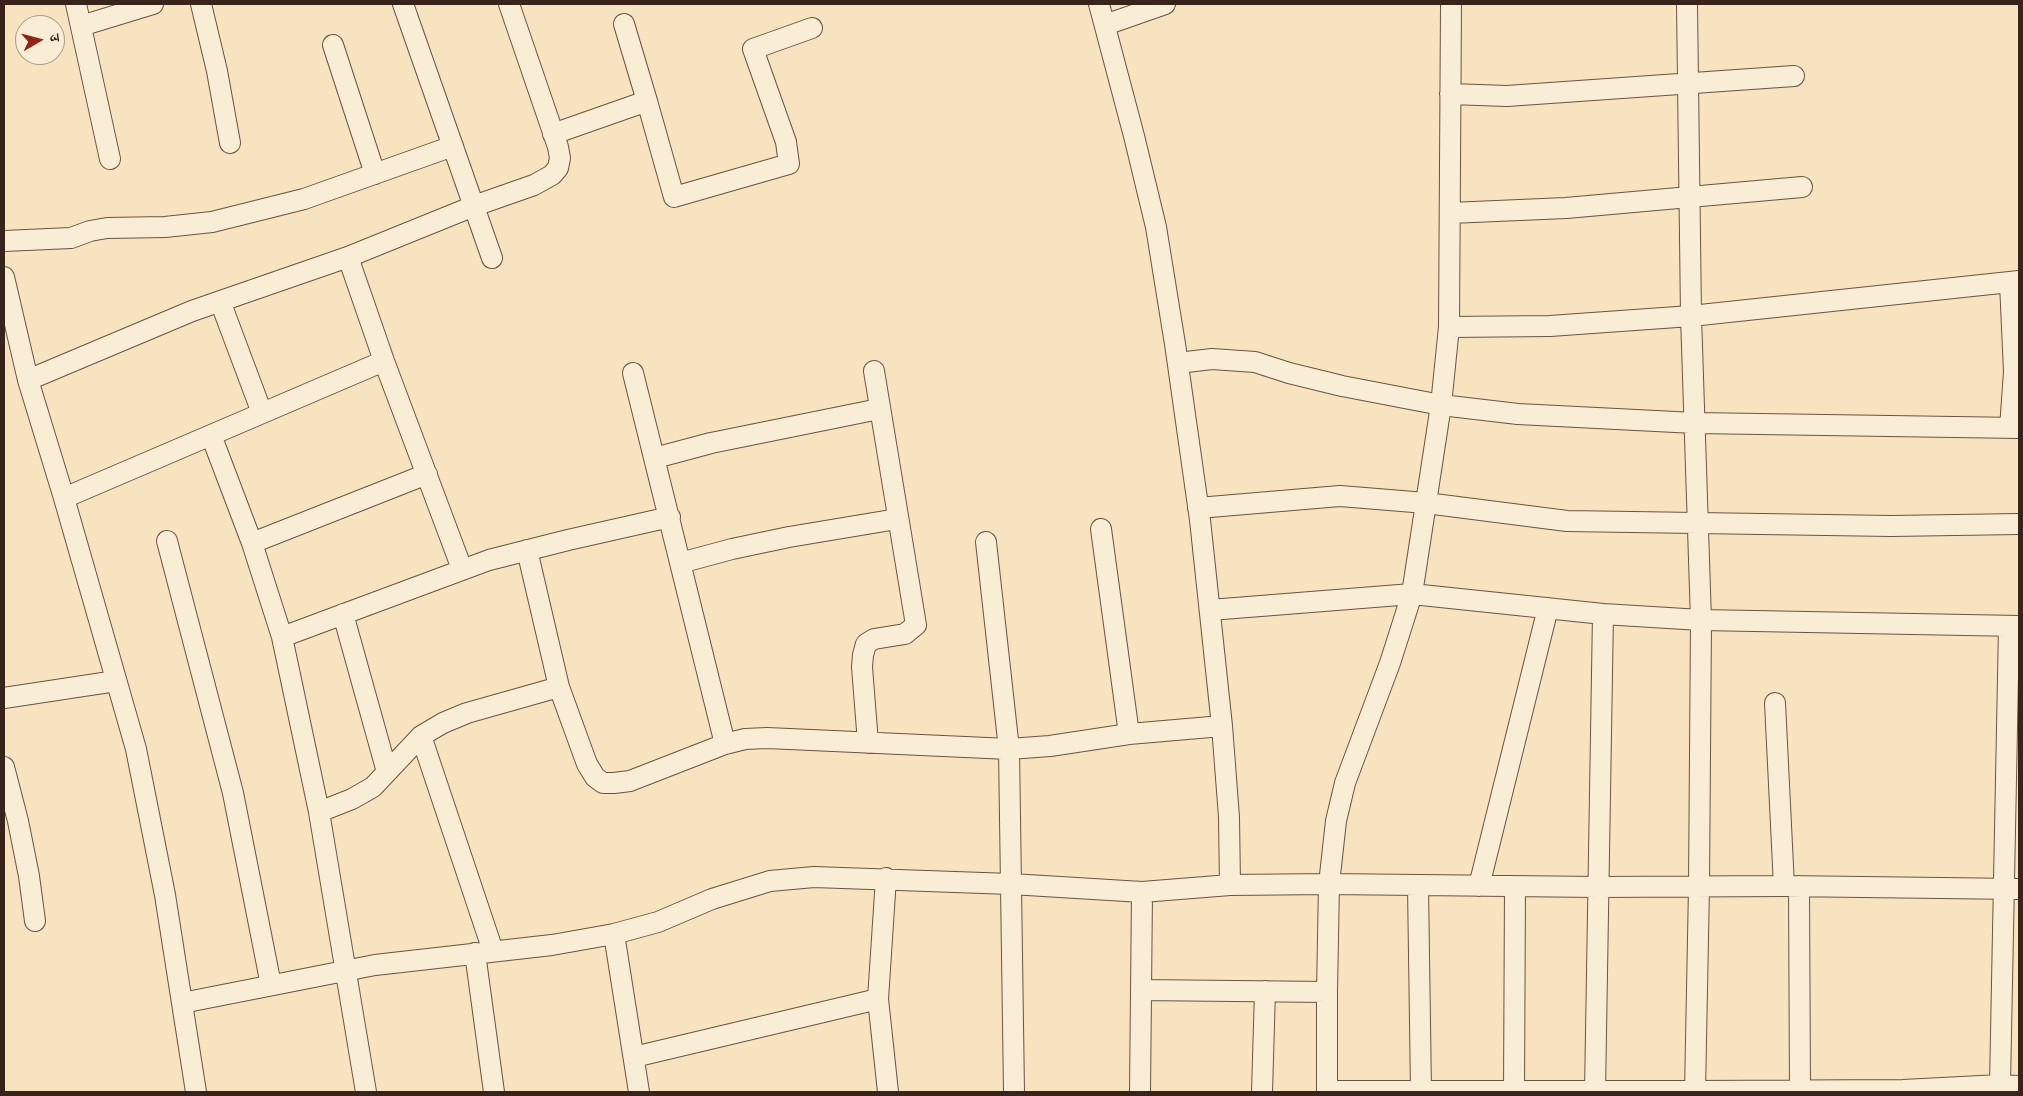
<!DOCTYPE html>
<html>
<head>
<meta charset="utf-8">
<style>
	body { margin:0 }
	#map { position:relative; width:2023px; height:1096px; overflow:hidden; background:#f7e3bf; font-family:"IM FELL DW Pica","Noto Serif Devanagari",serif }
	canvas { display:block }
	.frame { position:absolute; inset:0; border:5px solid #38241a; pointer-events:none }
	.north { position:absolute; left:15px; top:15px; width:50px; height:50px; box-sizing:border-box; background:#faedd5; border:1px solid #ac9d8a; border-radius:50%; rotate:82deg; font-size:14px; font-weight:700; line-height:20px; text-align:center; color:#38241a }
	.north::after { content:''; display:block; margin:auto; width:18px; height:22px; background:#8f2418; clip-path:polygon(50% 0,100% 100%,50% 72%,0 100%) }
</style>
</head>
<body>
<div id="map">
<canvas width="2023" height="1096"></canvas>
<div class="frame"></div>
<div class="north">उ</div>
</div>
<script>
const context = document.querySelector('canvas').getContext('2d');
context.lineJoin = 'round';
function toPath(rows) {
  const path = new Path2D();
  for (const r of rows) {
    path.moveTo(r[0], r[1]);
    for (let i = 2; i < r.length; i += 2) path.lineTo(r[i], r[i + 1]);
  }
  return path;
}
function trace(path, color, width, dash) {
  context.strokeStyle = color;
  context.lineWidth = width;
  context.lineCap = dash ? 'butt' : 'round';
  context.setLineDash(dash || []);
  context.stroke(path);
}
const minor = toPath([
	[76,4,110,159],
	[201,4,217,71,230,143],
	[403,4,492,258],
	[1099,4,1134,136,1156,227,1175,344,1200,520,1222,726,1229,817,1230,885],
	[1687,4,1691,316,1701,620,1699,887,1695,1092],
	[624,24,647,101],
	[1105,25,1165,4],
	[81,26,153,4],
	[333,45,375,174],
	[1450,94,1507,96,1794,76],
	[553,134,647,101,674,197,789,164,786,142,753,49,812,28],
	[1450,213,1566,208,1802,187],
	[4,241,71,238,90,231,107,228,165,227,212,222,304,199,453,146],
	[348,257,384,361,462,569],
	[4,277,28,380,64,498,136,749,165,895,196,1092],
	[220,301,262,413],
	[1449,327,1550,326,1691,316,2019,281],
	[1178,363,1212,359,1255,362,1289,373,1342,386,1441,405,1518,414,1695,423,2019,428],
	[633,373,725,744],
	[28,380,192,311,348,257,474,206,534,185,552,175,558,168,560,158,558,147,509,4],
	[2010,428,2014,372,2010,283],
	[211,435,252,543,282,637,319,812,366,1092],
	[655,458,711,443,879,409],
	[64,498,384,361],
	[1198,508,1340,496,1426,503,1567,521,1891,526,2019,524],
	[1101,529,1129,734],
	[167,541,233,793,271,985],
	[986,542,1009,749,1014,1092],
	[252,543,427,474],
	[527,550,559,687,587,764,595,777,603,783,614,783,630,781,725,744,745,739,767,738,1009,749,1050,746,1129,734,1222,726],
	[680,563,732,549,789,537,897,519],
	[1210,610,1412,594,1603,614,1701,620,2019,626],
	[343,614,387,772],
	[282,637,489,560,568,540,670,517],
	[4,698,116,681],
	[1775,703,1784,886],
	[421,736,493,951],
	[868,743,862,667,863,655,866,644,874,639,905,634,916,625,874,371],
	[4,767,18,821,29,876,35,921],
	[319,812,352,799,373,787,421,736,443,723,467,713,559,687],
	[886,878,878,999,888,1092],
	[1418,886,1421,1091],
	[1479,886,1548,608],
	[1799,886,1800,1090],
	[614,934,639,1092],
	[475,953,494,1092],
	[1141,990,1327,992],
	[182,1003,375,965,552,945,614,934,658,922,712,899,770,881,814,877,1011,884,1142,892,1230,885,1329,884,1598,887,1784,886,2019,889],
	[634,1057,878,999],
	[2000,1085,2009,626],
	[1327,1091,1695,1091,1903,1090,2000,1085,2019,1086],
	[1140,1092,1142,892],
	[1262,1092,1265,991],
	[1327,1092,1327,992,1329,884,1336,821,1345,783,1390,663,1412,594,1441,405,1449,327,1451,4],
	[1514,1092,1515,887],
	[1595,1092,1603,614]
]);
trace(minor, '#685443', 22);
trace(minor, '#faedd5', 20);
</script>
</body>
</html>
